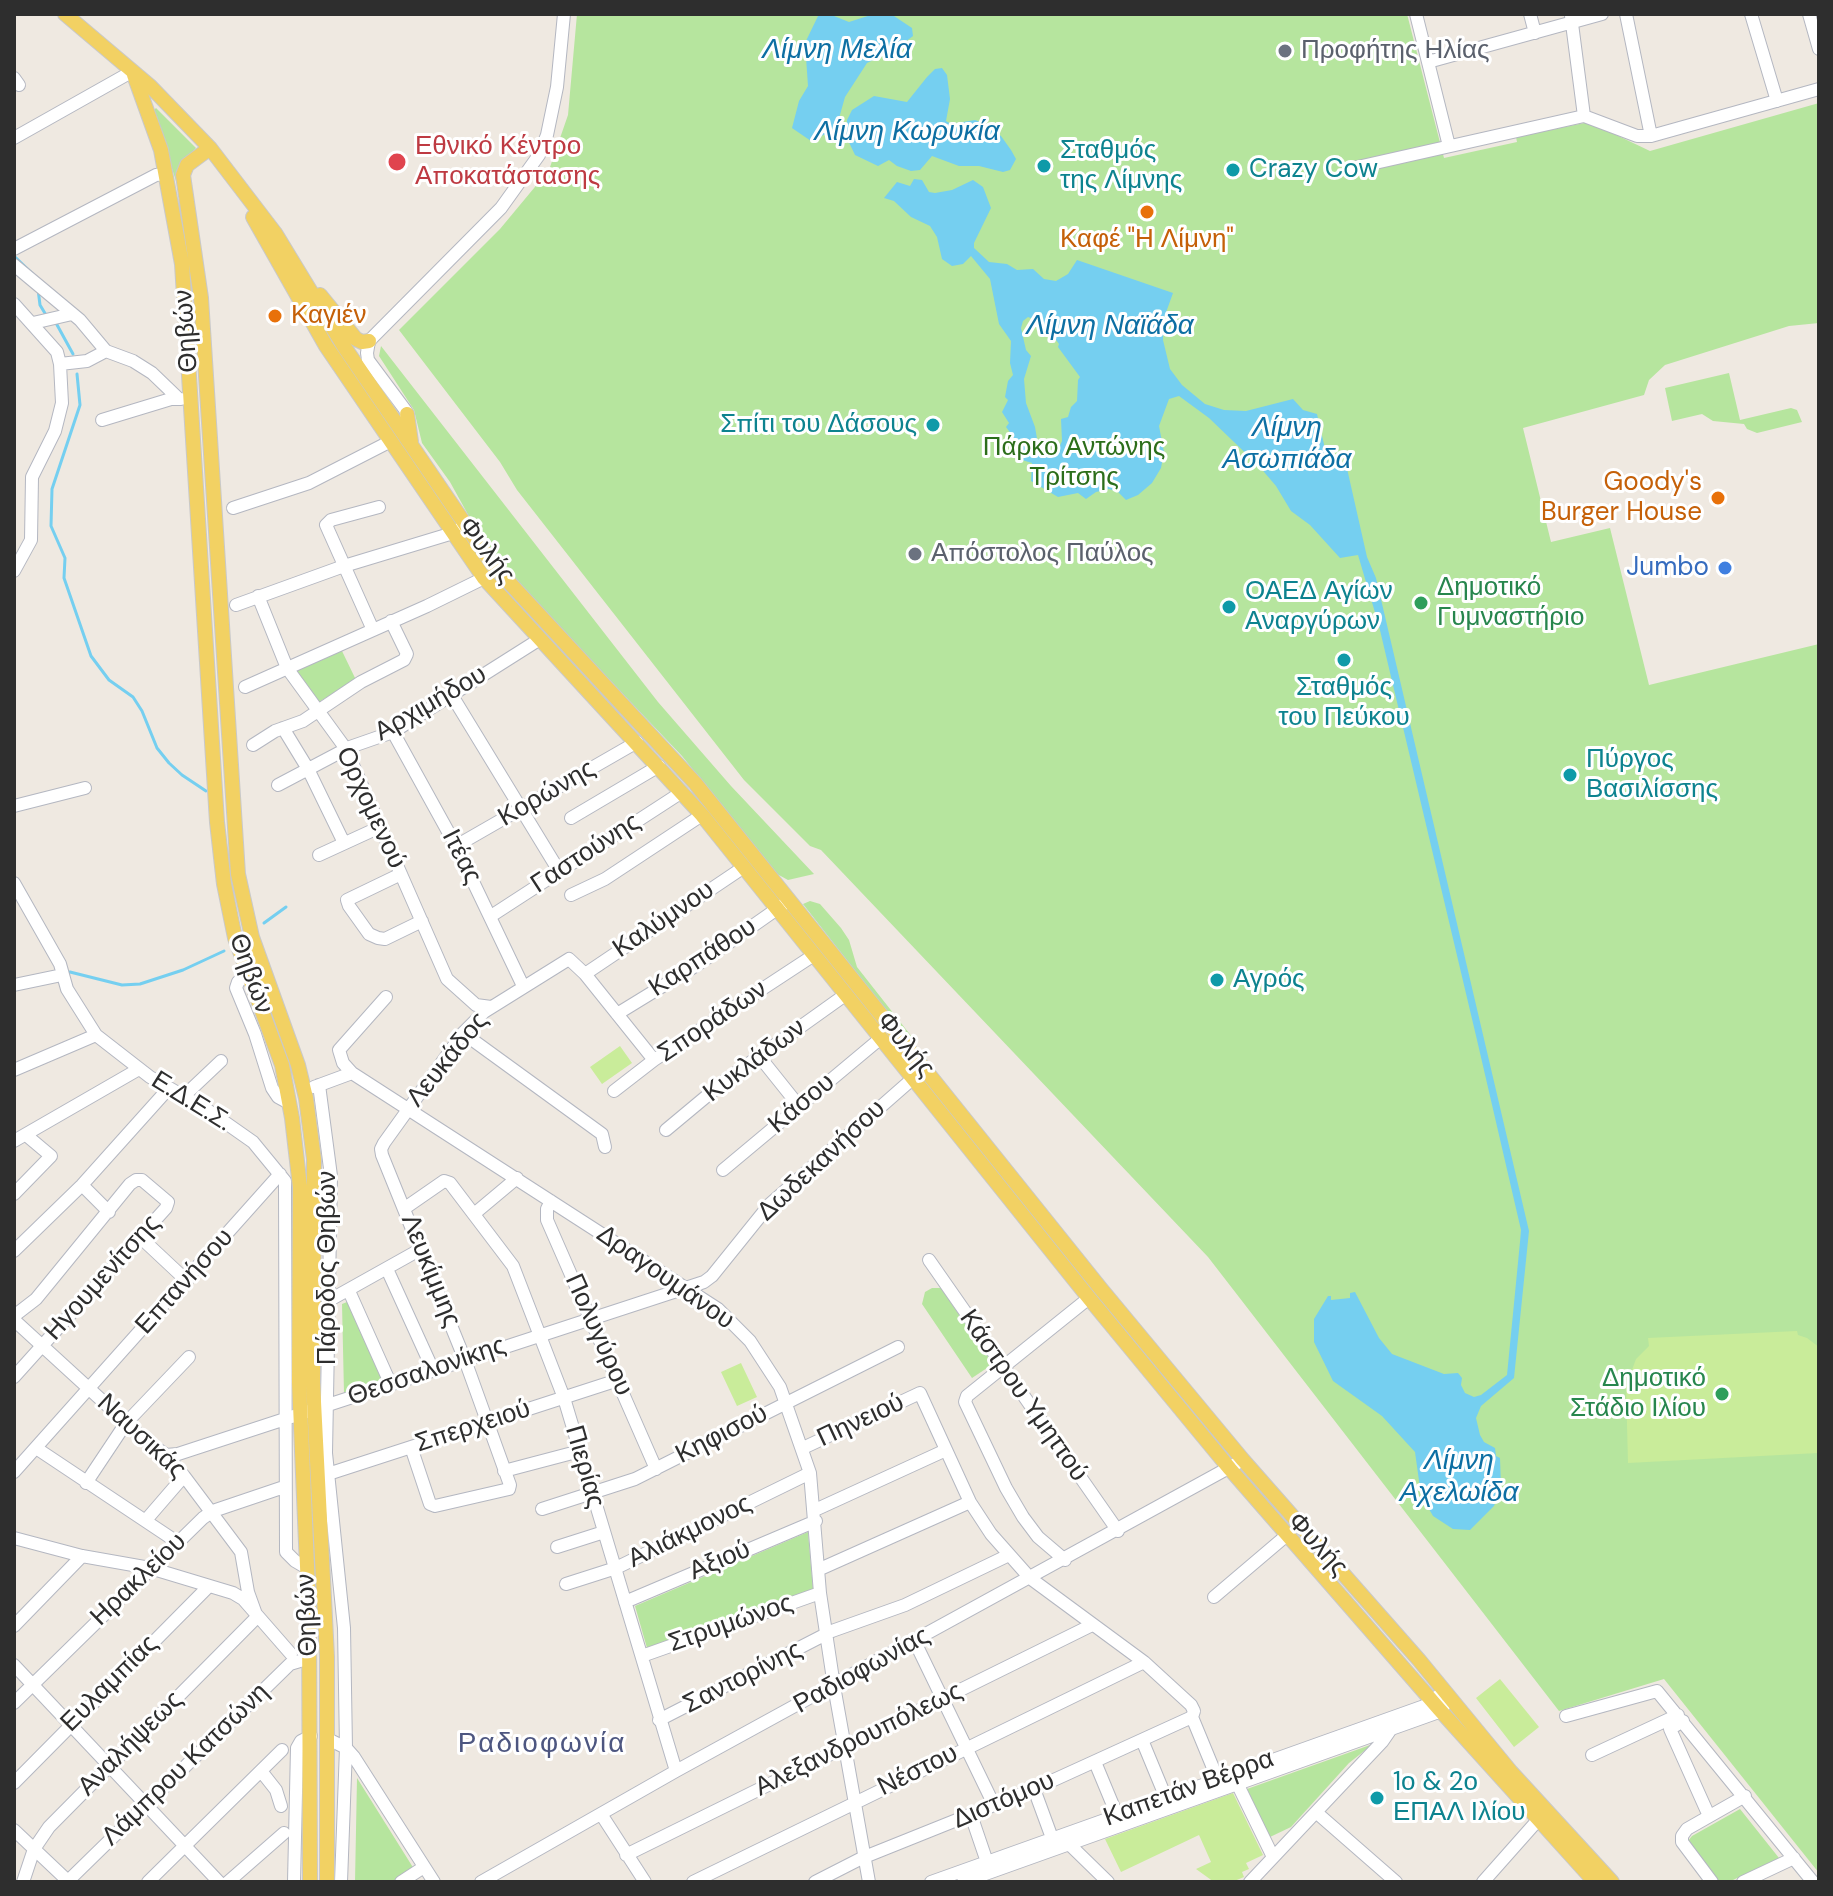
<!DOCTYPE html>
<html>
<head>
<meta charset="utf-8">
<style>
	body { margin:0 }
	#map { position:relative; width:1833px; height:1896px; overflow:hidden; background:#efe9e1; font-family:"DM Sans",sans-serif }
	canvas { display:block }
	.frame { position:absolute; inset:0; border:16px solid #2e2e2e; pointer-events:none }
</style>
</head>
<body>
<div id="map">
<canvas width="1833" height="1896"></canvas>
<div class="frame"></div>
</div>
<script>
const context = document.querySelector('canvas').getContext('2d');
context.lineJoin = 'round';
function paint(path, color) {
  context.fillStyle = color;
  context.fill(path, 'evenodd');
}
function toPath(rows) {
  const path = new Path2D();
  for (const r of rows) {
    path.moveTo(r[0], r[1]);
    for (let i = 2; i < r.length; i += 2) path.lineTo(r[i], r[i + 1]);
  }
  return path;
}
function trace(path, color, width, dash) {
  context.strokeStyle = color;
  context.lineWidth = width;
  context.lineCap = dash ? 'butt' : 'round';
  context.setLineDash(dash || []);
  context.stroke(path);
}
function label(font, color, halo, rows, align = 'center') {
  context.font = font + ' "DM Sans",sans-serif';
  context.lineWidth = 6;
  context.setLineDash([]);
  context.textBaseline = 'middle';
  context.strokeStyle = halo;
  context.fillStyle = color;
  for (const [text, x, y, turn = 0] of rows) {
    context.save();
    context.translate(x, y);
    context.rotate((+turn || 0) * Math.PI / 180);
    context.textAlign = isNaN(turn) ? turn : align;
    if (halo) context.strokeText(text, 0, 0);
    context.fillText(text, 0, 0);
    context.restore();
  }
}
const green = toPath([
	[577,14,1407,14,1444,158,1517,142,1516,137,1589,122,1650,151,1819,103,1819,323,1789,326,1665,365,1649,380,1644,395,1523,428,1551,542,1610,528,1649,685,1819,644,1819,1873,1664,1679,1559,1711,1208,1257,821,850,810,846,744,780,517,490,500,462,399,330,500,229,549,170,568,115],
	[156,108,196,148,191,154,179,181,176,181,153,111],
	[381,346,658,702,731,786,814,874,788,880,777,874,682,756,542,609,500,561,476,529,450,482,422,443,414,410,379,356],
	[1729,373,1740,420,1791,408,1797,410,1802,422,1757,433,1747,429,1744,424,1713,421,1702,414,1672,421,1665,388],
	[338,649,342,651,356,680,317,703,294,668],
	[810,901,820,904,841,928,849,940,857,967,912,1037,911,1042,803,904],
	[932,1288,941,1288,993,1364,972,1378,922,1304,925,1292],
	[347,1302,383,1379,344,1393,342,1304],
	[808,1532,813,1589,647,1648,635,1606],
	[1373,1744,1349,1763,1291,1827,1270,1837,1247,1789],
	[357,1778,414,1869,394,1882,355,1882],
	[1740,1809,1779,1858,1733,1880,1719,1881,1688,1841,1692,1836]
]);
const pitch = toPath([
	[620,1046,632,1063,602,1084,590,1067],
	[1797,1331,1798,1335,1807,1338,1819,1347,1818,1453,1628,1463,1626,1386,1636,1359,1649,1346,1648,1338],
	[741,1363,757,1397,737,1406,721,1372],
	[1500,1679,1539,1727,1514,1747,1476,1698],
	[1233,1793,1263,1855,1246,1863,1249,1869,1242,1872,1244,1877,1232,1882,1214,1882,1196,1869,1211,1862,1199,1835,1121,1872,1105,1839]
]);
const water = toPath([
	[819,14,829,14,849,22,874,14,891,14,912,28,913,36,896,49,867,63,845,97,836,129,811,141,792,128,799,101,808,86,805,43],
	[942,68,947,75,950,99,946,121,951,124,975,120,986,124,1001,136,1011,150,1016,159,1010,170,1003,172,979,166,959,166,932,156,920,170,911,171,897,166,889,160,878,166,855,155,846,136,847,120,852,110,874,96,907,102,927,77,935,69],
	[914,179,922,180,929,192,935,193,952,190,973,180,983,187,991,208,974,243,974,248,989,262,1007,264,1017,270,1033,269,1044,279,1056,281,1068,274,1077,260,1173,293,1164,318,1163,340,1170,369,1182,385,1205,404,1224,410,1246,411,1293,399,1303,410,1317,414,1329,466,1346,464,1367,557,1376,578,1529,1231,1514,1378,1481,1406,1476,1418,1480,1435,1484,1442,1495,1448,1496,1456,1500,1458,1501,1487,1494,1506,1470,1530,1453,1529,1433,1516,1421,1495,1415,1452,1382,1416,1333,1381,1314,1342,1314,1319,1328,1296,1331,1296,1331,1300,1350,1298,1350,1293,1355,1292,1379,1338,1392,1354,1444,1374,1458,1373,1462,1378,1461,1385,1465,1393,1474,1397,1481,1395,1507,1375,1520,1242,1521,1230,1477,1040,1379,626,1358,555,1340,558,1310,525,1291,511,1276,486,1259,466,1209,418,1179,396,1169,399,1159,426,1164,452,1161,468,1152,483,1138,495,1126,500,1118,492,1109,489,1096,492,1086,499,1078,493,1058,497,1031,481,1032,463,1022,460,1012,451,1012,435,1006,427,1009,423,1002,412,1008,400,1005,397,1008,381,1013,375,1010,363,1011,341,999,324,990,279,971,256,963,264,952,266,942,259,937,237,930,226,911,217,894,201,884,198,897,182,910,186],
	[1028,317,1040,322,1054,337,1059,344,1058,347,1080,377,1078,380,1077,401,1071,407,1068,417,1061,419,1062,441,1058,450,1050,457,1039,450,1035,427,1026,403,1024,379,1031,356,1026,350,1021,328,1023,321]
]);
const stream = toPath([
	[14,256,37,278],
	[38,289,40,305,46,315],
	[56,323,73,354],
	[77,374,80,405,52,489,51,526,65,558,64,578,91,656,109,680,133,697,142,711,157,748,169,763,182,775,206,791],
	[264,923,286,907],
	[70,972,122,985,140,984,183,970,224,951]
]);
const minor = toPath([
	[1416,14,1449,146],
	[1530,14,1535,33],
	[1626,14,1651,136],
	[1751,14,1777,101],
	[1809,14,1819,49],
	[1571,16,1584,116],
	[1428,62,1602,14],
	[14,78,19,85],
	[14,138,133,71],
	[1353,168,1584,116,1637,136,1651,136,1819,89],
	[14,249,156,175,166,174],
	[14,265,80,320,106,351,133,361,152,373,178,398],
	[14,304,57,352,60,364,62,403,55,431,32,477,31,540,14,571],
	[33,323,72,314],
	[60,364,87,361,106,351],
	[102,420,171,399,181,399],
	[406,420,406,411,368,360,367,353,369,341,501,208,539,155,547,135,557,87,564,14],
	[233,508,309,483,391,441],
	[258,596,287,668,346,749,447,979,476,1005,491,1007],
	[236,605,344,566,453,533,465,525],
	[373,630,326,525,331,520,379,507],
	[245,687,427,606,484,578],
	[451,694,559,871],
	[283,728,308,769,344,843],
	[393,732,456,846,523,986],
	[253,745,275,731,303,721,361,682,404,660,407,654,391,621],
	[278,785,350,747,393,732,540,639],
	[14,806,85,788],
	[571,818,659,766],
	[456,846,637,742],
	[319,855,380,827],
	[401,874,347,900,349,906,369,934,378,938,385,939,422,921],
	[14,883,60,964,67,989,96,1035,150,1077,206,1109,253,1142,285,1181,286,1552,295,1561,307,1568],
	[571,895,605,879,702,815],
	[491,916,682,792],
	[248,974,238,982,236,988,255,1034,272,1088,278,1097,289,1103],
	[585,974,744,867],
	[14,985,62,975],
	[386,997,339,1050,343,1063,352,1073,718,1309,750,1341,780,1387,810,1473,820,1593,834,1686,869,1882],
	[617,1014,697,965,784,904],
	[463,1033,602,1134,605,1147],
	[759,1056,799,1106],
	[14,1070,96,1035],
	[319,1085,331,1176,326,1453,344,1628,346,1748,341,1882],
	[314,1087,352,1073],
	[614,1091,654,1060,814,955],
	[184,1096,221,1061],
	[666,1130,726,1080,845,995],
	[14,1141,139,1069],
	[723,1170,881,1038],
	[82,1185,109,1212],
	[14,1194,51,1156,26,1135],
	[551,1201,547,1209,547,1220,656,1469],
	[405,1208,444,1181,450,1183,513,1266,564,1398,676,1771],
	[474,1214,517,1178],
	[140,1237,187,1281],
	[14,1251,82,1185,169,1088],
	[929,1260,1118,1531],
	[387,1269,433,1370],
	[349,1291,391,1385],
	[328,1301,421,1249],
	[14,1316,36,1299,130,1184,136,1180,142,1180,168,1202,166,1208,14,1377],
	[14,1320,144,1439,166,1455,184,1476,241,1552,248,1592,257,1617,49,1827,34,1849,23,1882],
	[411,1447,430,1504,435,1506,509,1489,510,1485,465,1360,382,1155,381,1149,384,1143,463,1033,484,1012,569,959,585,974,654,1060],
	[36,1448,177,1542],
	[803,1448,920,1393,970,1502,991,1534,1030,1578,1144,1662,1191,1705,1194,1711,1192,1717,1218,1780],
	[166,1455,178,1454,704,1282,712,1276,770,1204,918,1074],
	[504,1471,580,1451],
	[14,1472,280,1174],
	[328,1474,618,1380],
	[86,1483,126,1423,189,1357],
	[542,1509,635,1479,898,1347],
	[815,1510,946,1450],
	[146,1520,184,1476],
	[14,1538,82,1556,150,1568,233,1593,243,1599,291,1654],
	[557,1547,604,1532],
	[1065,1560,1038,1537,1023,1517,1006,1488,965,1402,967,1396,1089,1298],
	[820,1569,970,1502],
	[566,1584,616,1568,810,1473],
	[1214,1597,1287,1535],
	[625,1602,816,1521],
	[14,1626,82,1556],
	[915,1642,994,1805],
	[642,1656,820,1593],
	[14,1665,219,1882],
	[14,1703,203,1518,213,1511,284,1487],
	[1566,1716,1657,1691,1813,1882],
	[659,1720,832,1631,905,1605,1009,1555],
	[1683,1721,1670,1729,1709,1816],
	[328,1739,346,1748,354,1757,434,1882],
	[1142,1740,1166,1798],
	[1592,1755,1678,1715],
	[1095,1762,1117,1815],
	[261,1771,276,1790,281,1806],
	[1234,1777,1273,1857],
	[14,1783,208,1587],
	[1034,1789,1052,1838],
	[1317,1813,1396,1882],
	[601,1814,645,1882],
	[971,1815,987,1862],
	[14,1830,69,1882],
	[1069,1844,1108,1882],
	[626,1855,1092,1625],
	[68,1881,290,1664,310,1658],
	[148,1882,282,1750],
	[228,1882,284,1833],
	[294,1882,297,1748,301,1741,311,1736],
	[401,1882,424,1867],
	[481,1882,676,1771,1243,1460],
	[693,1882,1144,1662],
	[815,1882,862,1858,1034,1789,1192,1717],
	[931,1882,1427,1705,1438,1696],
	[963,1882,1436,1713,1444,1706],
	[1250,1882,1382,1742,1391,1729],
	[1483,1882,1538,1820],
	[1712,1882,1682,1842,1682,1836,1687,1829,1745,1796],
	[1743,1882,1794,1858]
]);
const major = toPath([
	[65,14,150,86,210,148,275,233,345,348,493,565,695,783,1101,1289,1243,1460,1419,1660,1511,1772,1612,1882],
	[134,75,161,150,182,264,217,822,224,884,235,938,282,1065,292,1118,300,1187,299,1382,309,1612,310,1882],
	[210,148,187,165,183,175,201,298,238,874,252,937,298,1065,306,1098,314,1159,313,1382,327,1657,327,1882],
	[253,217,326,346,484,578,702,815,1089,1298,1230,1469,1439,1709,1595,1882],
	[320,295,356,339,362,342,369,341],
	[407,414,411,442]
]);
const markers = [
	[1285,51,8,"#6b7280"],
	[397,162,10,"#e0444e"],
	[1044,166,8,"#0f9aa8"],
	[1233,170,8,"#0f9aa8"],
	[1147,212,8,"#e8710a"],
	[275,316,8,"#e8710a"],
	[933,425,8,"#0f9aa8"],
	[1718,498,8,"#e8710a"],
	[915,554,8,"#6b7280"],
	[1725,568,8,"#3f7fe0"],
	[1421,603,8,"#2e9e5b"],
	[1229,607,8,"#0f9aa8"],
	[1344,660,8,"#0f9aa8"],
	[1570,775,8,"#0f9aa8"],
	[1217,980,8,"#0f9aa8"],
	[1722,1394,8,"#2e9e5b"],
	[1377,1798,8,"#0f9aa8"]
];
const worshipNames = [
	["Προφήτης Ηλίας",1301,51],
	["Απόστολος Παύλος",931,554]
];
const healthNames = [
	["Εθνικό Κέντρο",415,147],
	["Αποκατάστασης",415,177]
];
const cultureNames = [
	["Σταθμός",1060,151],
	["της Λίμνης",1060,181],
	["Crazy Cow",1249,170],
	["Σπίτι του Δάσους",917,425,"right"],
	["ΟΑΕΔ Αγίων",1245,592],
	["Αναργύρων",1245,622],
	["Σταθμός",1344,688,"center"],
	["του Πεύκου",1344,718,"center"],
	["Πύργος",1586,760],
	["Βασιλίσσης",1586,790],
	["Αγρός",1233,980],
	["1ο & 2ο",1393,1783],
	["ΕΠΑΛ Ιλίου",1393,1813]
];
const foodNames = [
	["Καφέ \"Η Λίμνη\"",1147,240],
	["Καγιέν",291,316,"left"],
	["Goody's",1702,483,"right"],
	["Burger House",1702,513,"right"]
];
const streetNames = [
	["Θηβών",187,331,-94],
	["Φυλής",486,551,53],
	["Αρχιμήδου",431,704,-30],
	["Κορώνης",547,794,-30],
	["Ορχομενού",370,808,65],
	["Γαστούνης",586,854,-33],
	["Ιτέας",461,857,63],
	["Καλύμνου",664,920,-34],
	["Καρπάθου",703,958,-33],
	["Θηβών",250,974,70],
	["Σποράδων",713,1022,-34],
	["Φυλής",905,1045,51],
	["Λευκάδος",448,1060,-51],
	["Κυκλάδων",755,1061,-37],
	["Ε.Δ.Ε.Σ.",191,1102,32],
	["Κάσου",802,1104,-40],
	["Δωδεκανήσου",822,1161,-43],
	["Πάροδος Θηβών",328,1268,-90],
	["Λευκίμμης",430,1271,68],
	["Ηγουμενίτσης",103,1278,-48],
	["Δραγουμάνου",665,1278,35],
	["Επτανήσου",185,1282,-48],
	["Πολυγύρου",598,1335,66],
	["Θεσσαλονίκης",427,1372,-19],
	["Κάστρου Υμηττού",1023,1396,55],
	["Πηνειού",861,1421,-25],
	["Σπερχειού",473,1427,-18],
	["Κηφισού",722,1435,-27],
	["Ναυσικάς",141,1437,43],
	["Πιερίας",584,1467,74],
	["Αλιάκμονος",690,1532,-26],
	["Φυλής",1317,1545,48],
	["Αξιού",720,1561,-23],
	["Ηρακλείου",139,1580,-44],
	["Θηβών",308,1615,-92],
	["Στρυμώνος",731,1624,-19],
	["Ραδιοφωνίας",862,1671,-29],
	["Σαντορίνης",743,1678,-27],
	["Ευλαμπίας",110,1684,-45],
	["Αλεξανδρουπόλεως",859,1740,-26],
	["Αναλήψεως",131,1744,-45],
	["Λάμπρου Κατσώνη",186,1765,-44],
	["Νέστου",918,1771,-26],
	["Καπετάν Βέρρα",1189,1789,-20],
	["Διστόμου",1004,1801,-23]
];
const parkNames = [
	["Πάρκο Αντώνης",1074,448],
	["Τρίτσης",1074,478]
];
const shopNames = [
	["Jumbo",1709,568]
];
const leisureNames = [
	["Δημοτικό",1437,588],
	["Γυμναστήριο",1437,618],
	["Δημοτικό",1706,1379,"right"],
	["Στάδιο Ιλίου",1706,1409,"right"]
];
const waterNames = [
	["Λίμνη Μελία",837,51],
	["Λίμνη Κωρυκία",907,133],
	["Λίμνη Ναϊάδα",1110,327],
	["Λίμνη",1287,429],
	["Ασωπιάδα",1287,461],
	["Λίμνη",1459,1462],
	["Αχελωίδα",1459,1494]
];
const neighbourhoodNames = [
	["Ραδιοφωνία",542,1745]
];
paint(green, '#b6e59e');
paint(pitch, '#c9ec9a');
paint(water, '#75cff0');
trace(stream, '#75cff0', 3);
trace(minor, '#b4b7c1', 14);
trace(major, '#c9c9c9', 16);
trace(minor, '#fff', 12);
trace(major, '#f2d163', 14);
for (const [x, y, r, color] of markers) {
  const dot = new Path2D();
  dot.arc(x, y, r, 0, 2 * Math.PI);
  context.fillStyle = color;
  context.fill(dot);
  trace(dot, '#fff', 3);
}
label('26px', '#5b616d', '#fff', worshipNames, 'left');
label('26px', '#be3a42', '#fff', healthNames, 'left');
label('26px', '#0d838f', '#fff', cultureNames, 'left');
label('26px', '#c56008', '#fff', foodNames);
label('26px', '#2e2e2e', '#fff', streetNames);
label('26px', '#2c6e1b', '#fff', parkNames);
label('26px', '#366cbe', '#fff', shopNames, 'right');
label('26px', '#27864d', '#fff', leisureNames, 'left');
label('italic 28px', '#0d6fa3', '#fff', waterNames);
context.letterSpacing = '2px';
label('28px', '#4d5680', '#fff', neighbourhoodNames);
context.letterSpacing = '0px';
</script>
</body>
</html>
